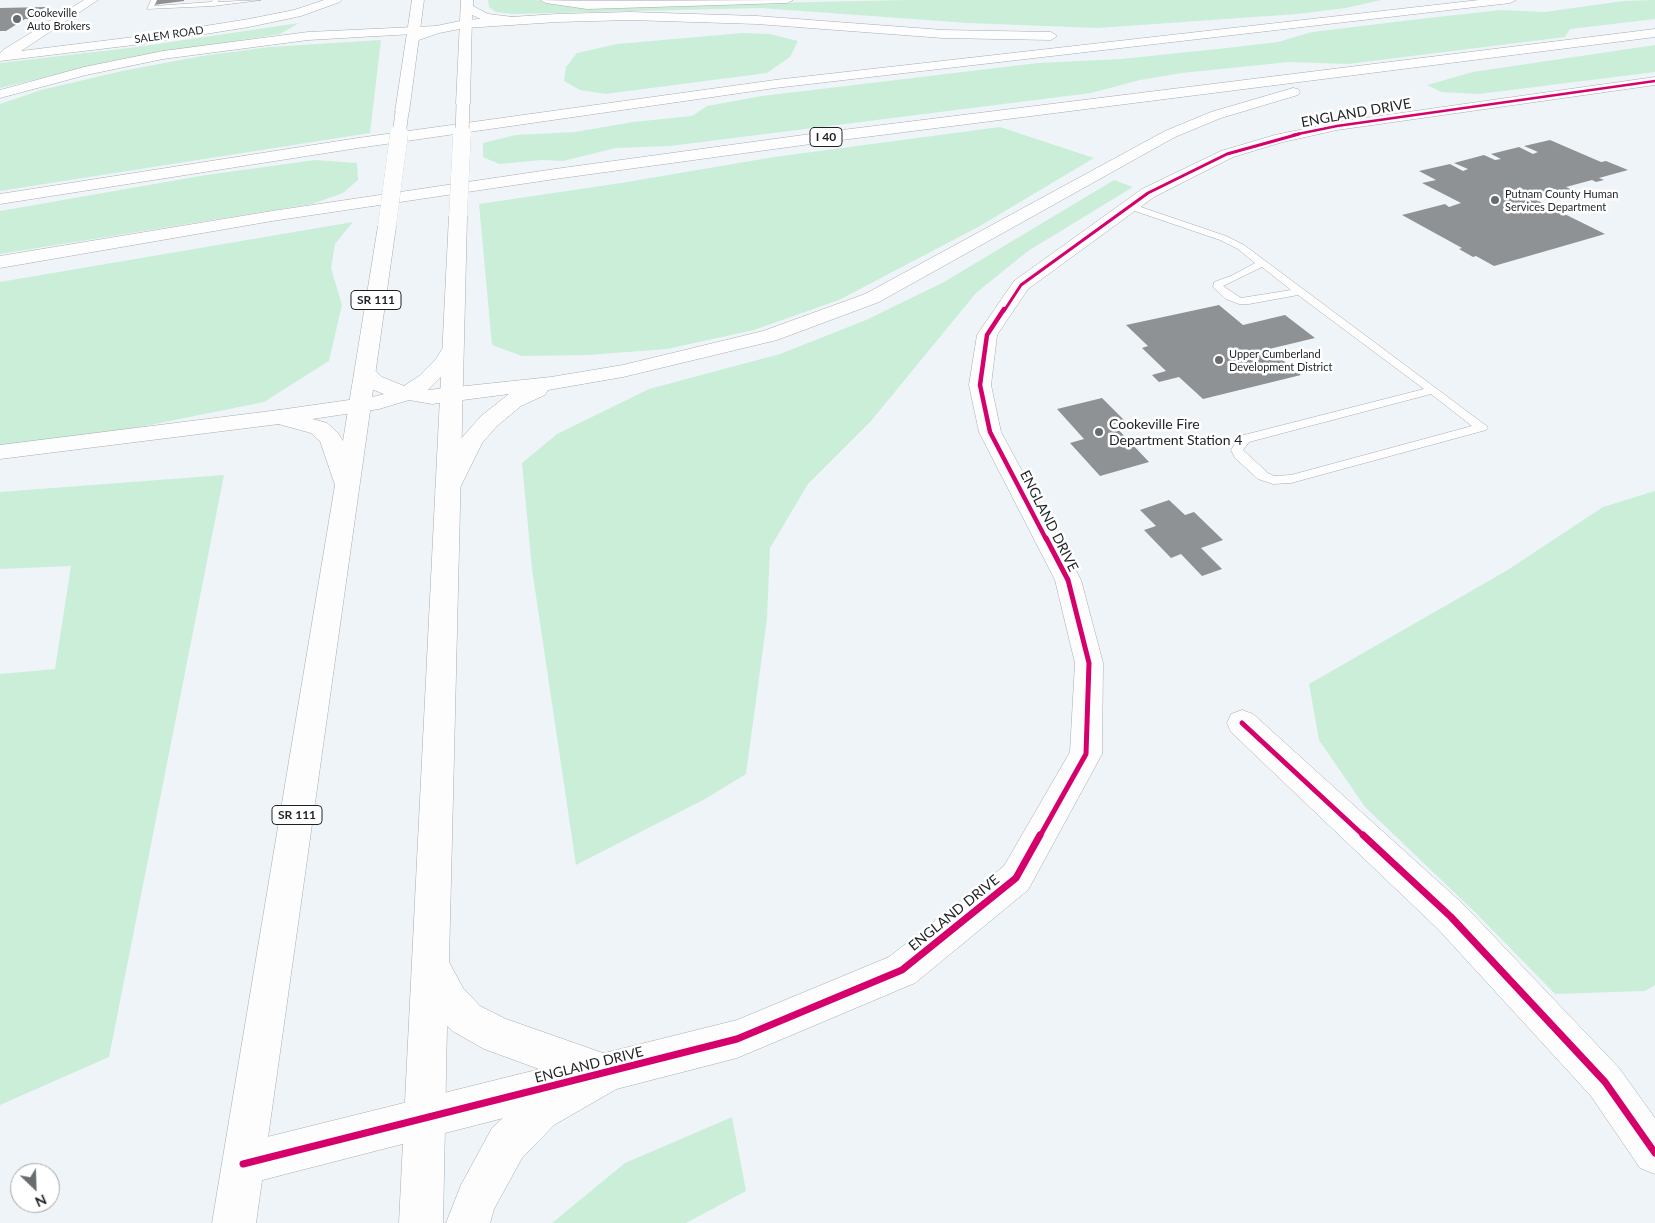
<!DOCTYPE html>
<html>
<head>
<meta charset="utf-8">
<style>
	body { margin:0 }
	#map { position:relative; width:1655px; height:1223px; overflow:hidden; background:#eff4f9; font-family:Lato,sans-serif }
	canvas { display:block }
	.north { position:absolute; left:10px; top:1163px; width:50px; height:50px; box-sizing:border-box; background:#fff; border:1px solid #a5a7a8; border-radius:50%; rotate:156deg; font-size:14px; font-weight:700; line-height:20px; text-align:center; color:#1f2225 }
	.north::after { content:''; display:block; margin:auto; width:18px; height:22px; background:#686c6f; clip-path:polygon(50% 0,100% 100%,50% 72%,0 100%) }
</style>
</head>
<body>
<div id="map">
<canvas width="1655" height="1223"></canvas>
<div class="north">N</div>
</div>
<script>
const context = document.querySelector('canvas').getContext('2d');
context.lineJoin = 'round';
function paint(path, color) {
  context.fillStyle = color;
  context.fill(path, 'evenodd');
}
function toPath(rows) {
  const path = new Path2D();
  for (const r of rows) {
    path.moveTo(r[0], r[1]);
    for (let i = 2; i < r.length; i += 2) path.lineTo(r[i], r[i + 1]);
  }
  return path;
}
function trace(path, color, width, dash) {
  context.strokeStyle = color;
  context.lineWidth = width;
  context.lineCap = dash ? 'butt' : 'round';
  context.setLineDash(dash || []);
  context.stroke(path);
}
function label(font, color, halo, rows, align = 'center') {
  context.font = font + ' Lato,sans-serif';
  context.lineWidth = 5;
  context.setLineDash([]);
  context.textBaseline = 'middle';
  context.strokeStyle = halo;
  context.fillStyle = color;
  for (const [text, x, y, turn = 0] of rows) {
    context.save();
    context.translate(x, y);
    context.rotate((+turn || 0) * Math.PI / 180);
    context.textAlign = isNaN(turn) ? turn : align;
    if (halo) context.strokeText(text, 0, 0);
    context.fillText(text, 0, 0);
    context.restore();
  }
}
const green = toPath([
	[488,0,536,0,556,5,584,7,906,0,1381,0,1346,8,1297,14,1098,28,968,23,760,8,512,14,496,12,489,7],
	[1655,0,1655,19,1570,29,1565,37,1348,64,1289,62,1182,73,1140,80,1091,93,670,146,616,148,563,161,542,160,499,164,483,157,483,143,516,135,575,132,633,122,692,116,707,106,762,96,1038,63,1121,59,1227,48,1278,42,1312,32,1428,18,1501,10,1545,12,1623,1],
	[299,23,280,34,121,59,0,88,0,63,137,47],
	[743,33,770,34,798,41,790,57,767,73,605,94,580,90,564,81,566,67,577,53,617,44],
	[381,40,370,133,0,191,0,104,41,90,122,71,202,56,269,47],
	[1655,45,1655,72,1479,94,1441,92,1427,85,1473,72],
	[1000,127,1094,158,980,226,839,300,754,330,667,349,588,355,522,356,492,345,479,204,621,183,774,157],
	[315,160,357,163,358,180,343,193,312,204,0,254,0,211,206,175],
	[1114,180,1133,187,1028,251,976,293,871,421,808,484,770,548,767,619,746,774,705,799,576,865,532,569,522,463,557,434,649,389,780,354,866,320,944,282],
	[353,222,335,244,331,268,342,305,329,361,264,402,115,432,0,447,0,282],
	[224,475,109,1057,0,1105,0,674,55,669,71,566,0,569,0,492],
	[1655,491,1655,985,1645,991,1555,994,1478,915,1365,807,1319,740,1309,684,1506,571,1603,507],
	[732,1117,746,1191,686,1223,552,1223,625,1163]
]);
const building = toPath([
	[156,0,184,0,184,1,153,5],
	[46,7,42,10,56,9,42,19,25,19,6,31,0,31,0,8],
	[1550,140,1601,162,1606,161,1628,170,1599,178,1604,180,1596,182,1592,180,1566,187,1572,190,1561,192,1555,189,1528,196,1605,234,1494,266,1476,256,1473,257,1459,249,1462,248,1402,215,1445,204,1449,207,1461,203,1422,183,1436,180,1419,171,1450,164,1463,171,1468,169,1454,163,1484,155,1495,160,1501,159,1491,154,1519,147,1533,154,1538,152,1524,146],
	[1219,305,1243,325,1285,315,1315,338,1269,349,1301,375,1203,399,1179,377,1159,382,1152,375,1166,371,1142,348,1148,346,1126,325],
	[1102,398,1125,421,1113,424,1149,462,1100,476,1070,443,1084,439,1057,409],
	[1169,500,1185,515,1194,512,1223,540,1201,548,1222,569,1202,576,1181,554,1171,558,1144,530,1156,526,1140,510]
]);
const service = toPath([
	[151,0,157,0,154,6,211,2,213,0,219,0,218,2,261,0,213,6,147,9,151,0],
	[1129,203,1226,236,1244,245,1488,427,1486,430,1291,483,1273,484,1258,479,1235,458,1231,450,1240,436,1424,389,1298,295,1249,304,1239,304,1226,299,1213,287,1214,282,1231,276,1255,263,1238,249,1220,240,1126,208,1124,206,1129,203],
	[1262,267,1291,290,1241,298,1223,286,1262,267],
	[1431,394,1472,426,1291,475,1274,476,1268,473,1243,450,1249,442,1431,394]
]);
const minor = toPath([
	[84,0,98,0,21,51,142,36,249,19,294,10,324,0,342,0,340,2,301,16,249,27,142,44,0,61,0,53,3,50,84,0],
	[540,0,587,1,793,0,787,3,587,9,546,3,540,0],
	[1242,710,1253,714,1464,905,1619,1068,1655,1118,1655,1174,1640,1168,1591,1096,1438,929,1231,732,1227,723,1231,714,1242,710]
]);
const tertiary = toPath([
	[1655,77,1655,85,1337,130,1283,142,1233,157,1154,197,1028,289,997,335,991,385,1001,432,1081,580,1103,663,1102,754,1028,890,915,983,737,1058,243,1185,228,1179,222,1164,228,1149,243,1143,737,1020,889,957,1004,866,1070,752,1075,663,1055,580,979,432,969,385,977,335,1014,281,1142,189,1221,151,1275,135,1337,122,1655,77]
]);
const trunk = toPath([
	[412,0,424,0,409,112,407,115,402,116,397,115,395,112,412,0],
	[461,0,473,0,473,6,488,14,513,17,519,21,513,25,485,21,472,15,470,104,468,107,463,108,458,107,456,104,461,0],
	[458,211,464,212,467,216,449,962,463,988,480,1006,506,1019,620,1059,626,1073,620,1087,554,1125,522,1158,494,1209,490,1223,446,1223,461,1185,492,1128,526,1097,561,1077,484,1049,454,1032,447,1026,443,1223,399,1223,449,216,452,212,458,211],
	[387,221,393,222,396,226,256,1223,212,1223,335,485,320,441,311,433,271,422,268,417,271,412,279,410,327,423,338,433,343,441,378,226,381,222,387,221]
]);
const motorway = toPath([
	[1479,0,1516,0,1510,3,775,88,358,148,0,204,0,194,358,138,775,80,1479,0],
	[630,12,757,16,943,30,1051,32,1057,36,1051,40,943,38,757,24,630,20,557,22,465,28,439,33,413,42,407,38,413,34,308,40,163,59,86,75,0,98,0,90,84,67,163,51,308,32,436,26,465,20,557,14,630,12],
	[1655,29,1655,37,818,143,555,179,272,221,0,268,0,256,272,211,555,169,818,133,1655,29],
	[1293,88,1298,89,1300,92,1298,95,1221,118,1175,137,879,302,777,340,623,377,548,390,545,395,521,406,497,426,482,443,456,496,447,498,438,496,435,490,460,440,481,416,509,394,432,404,409,400,379,409,279,424,0,459,0,445,279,410,377,396,384,394,366,387,354,374,357,369,365,368,373,369,382,377,404,386,419,376,436,359,446,343,453,341,460,343,463,347,452,366,428,390,551,377,623,365,763,331,865,294,1165,131,1211,112,1293,88]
]);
const trunkBridgeFar1 = toPath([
	[399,135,402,112],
	[462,135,463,104]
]);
const trunkBridge = toPath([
	[458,216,462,134],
	[387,226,399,134]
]);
const cyclewayFar4 = toPath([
	[1293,135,1337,126,1655,81]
]);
const cyclewayFar3 = toPath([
	[1004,311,1021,285,1148,193,1227,154,1299,134]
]);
const cyclewayFar2 = toPath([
	[1004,309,987,335,980,385,990,432,1046,539]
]);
const cyclewayFar1 = toPath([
	[1242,723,1364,836],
	[1040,836,1086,754,1089,663,1068,580,1046,538]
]);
const cycleway = toPath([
	[1363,835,1451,917,1605,1082,1655,1153],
	[243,1164,737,1039,902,970,1016,878,1040,835]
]);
const markers = [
	[17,19,5,"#686c6f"],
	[1495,200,5,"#686c6f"],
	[1219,360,5,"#686c6f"],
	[1099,432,5,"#686c6f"]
];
const farPoinames = [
	["Cookeville",27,13],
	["Auto Brokers",27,26],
	["Putnam County Human",1505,194],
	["Services Department",1505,207],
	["Upper Cumberland",1229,354],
	["Development District",1229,367]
];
const farStreetnames = [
	["SALEM ROAD",169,35,-8]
];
const shields = [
	[826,137,32],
	[376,300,50],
	[297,815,50]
];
const shieldNames = [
	["I 40",826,137],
	["SR 111",376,300],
	["SR 111",297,815]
];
const streetNames = [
	["ENGLAND DRIVE",1356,113,-10],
	["ENGLAND DRIVE",1049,521,63],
	["ENGLAND DRIVE",954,913,-39],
	["ENGLAND DRIVE",589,1065,-14]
];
const poiNames = [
	["Cookeville Fire",1109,424],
	["Department Station 4",1109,440]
];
paint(green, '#cbeed9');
paint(building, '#8f9295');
trace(service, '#a9acb0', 1);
trace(minor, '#a9acb0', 1);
trace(tertiary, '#a9acb0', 1);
trace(trunk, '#a9acb0', 1);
trace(motorway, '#a9acb0', 1);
paint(service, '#fdfdfe');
paint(minor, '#fdfdfe');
paint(tertiary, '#fdfdfe');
paint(trunk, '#fdfdfe');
paint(motorway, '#fdfdfe');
trace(trunkBridgeFar1, '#a9acb0', 14, []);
trace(trunkBridge, '#a9acb0', 18, []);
trace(trunkBridgeFar1, '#fdfdfe', 13);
trace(trunkBridge, '#fdfdfe', 18);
trace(cyclewayFar4, '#d6006c', 2.5);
trace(cyclewayFar3, '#d6006c', 3);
trace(cyclewayFar2, '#d6006c', 4.5);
trace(cyclewayFar1, '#d6006c', 5);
trace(cycleway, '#d6006c', 7);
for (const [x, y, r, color] of markers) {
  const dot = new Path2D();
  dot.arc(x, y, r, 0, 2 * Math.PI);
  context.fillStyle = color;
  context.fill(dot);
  trace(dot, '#fff', 2);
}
label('11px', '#1f2225', '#fff', farPoinames, 'left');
label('11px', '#1f2225', '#fff', farStreetnames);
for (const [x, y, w] of shields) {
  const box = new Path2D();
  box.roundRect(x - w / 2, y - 9.5, w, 19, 4);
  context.fillStyle = '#fff';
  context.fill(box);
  trace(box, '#1f2225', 1);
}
label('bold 12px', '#1f2225', null, shieldNames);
label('14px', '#1f2225', '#fff', streetNames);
label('14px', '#1f2225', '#fff', poiNames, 'left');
</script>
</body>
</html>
